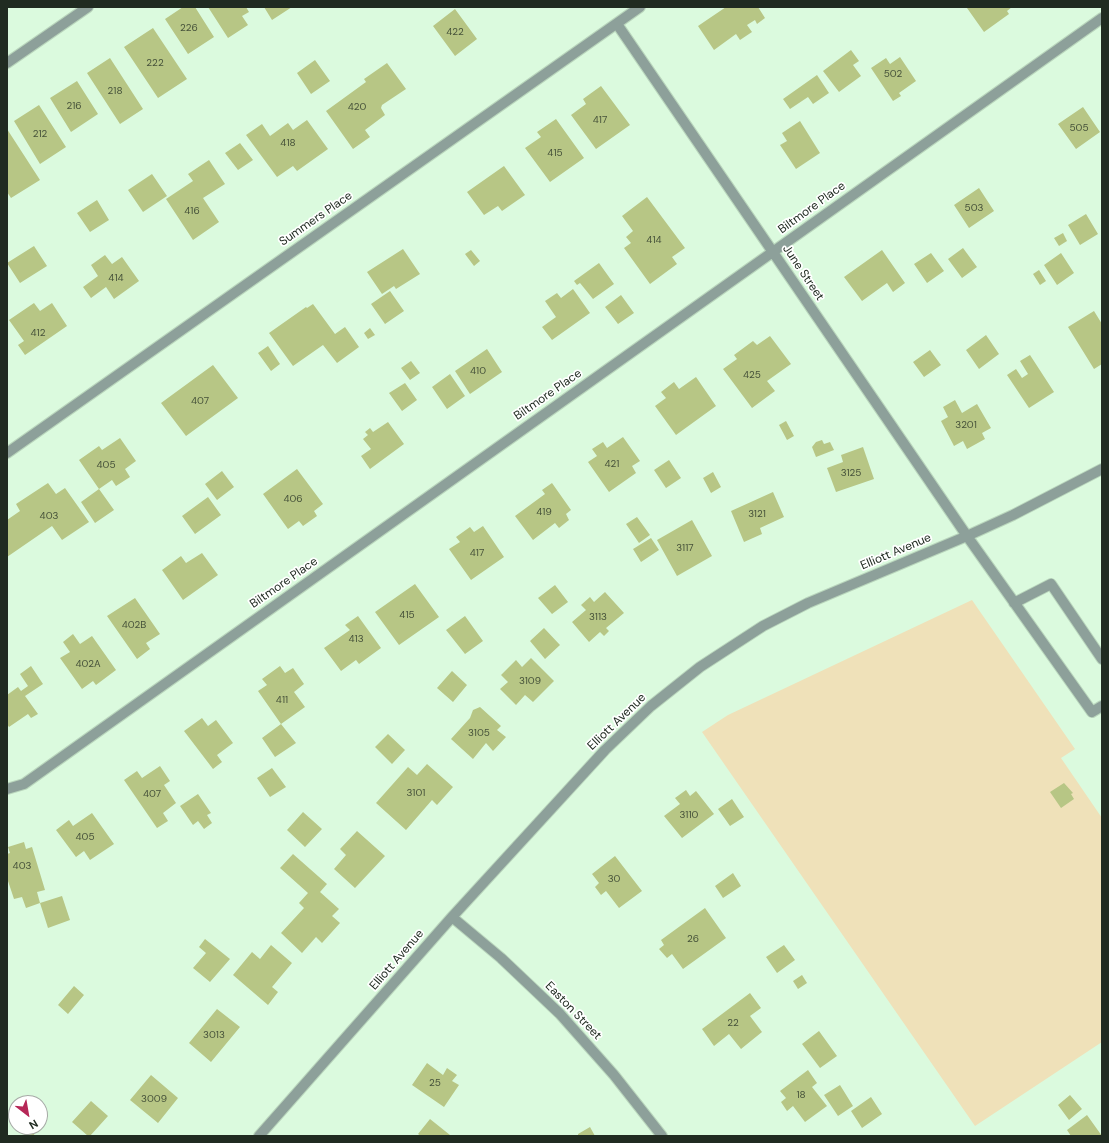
<!DOCTYPE html>
<html>
<head>
<meta charset="utf-8">
<style>
	body { margin:0 }
	#map { position:relative; width:1109px; height:1143px; overflow:hidden; background:#dbfade; font-family:"DM Sans",sans-serif }
	canvas { display:block }
	.frame { position:absolute; inset:0; border:8px solid #202b21; pointer-events:none }
	.north { position:absolute; left:8px; top:1095px; width:40px; height:40px; box-sizing:border-box; background:#fff; border:1px solid #a6aaa6; border-radius:50%; rotate:149deg; font-size:11px; font-weight:700; line-height:16px; text-align:center; color:#202b21 }
	.north::after { content:''; display:block; margin:auto; width:14px; height:18px; background:#b62757; clip-path:polygon(50% 0,100% 100%,50% 72%,0 100%) }
</style>
</head>
<body>
<div id="map">
<canvas width="1109" height="1143"></canvas>
<div class="frame"></div>
<div class="north">N</div>
</div>
<script>
const context = document.querySelector('canvas').getContext('2d');
context.lineJoin = 'round';
function paint(path, color) {
  context.fillStyle = color;
  context.fill(path, 'evenodd');
}
function toPath(rows) {
  const path = new Path2D();
  for (const r of rows) {
    path.moveTo(r[0], r[1]);
    for (let i = 2; i < r.length; i += 2) path.lineTo(r[i], r[i + 1]);
  }
  return path;
}
function trace(path, color, width, dash) {
  context.strokeStyle = color;
  context.lineWidth = width;
  context.lineCap = dash ? 'butt' : 'round';
  context.setLineDash(dash || []);
  context.stroke(path);
}
function label(font, color, halo, rows, align = 'center') {
  context.font = font + ' "DM Sans",sans-serif';
  context.lineWidth = 3.5;
  context.setLineDash([]);
  context.textBaseline = 'middle';
  context.strokeStyle = halo;
  context.fillStyle = color;
  for (const [text, x, y, turn = 0] of rows) {
    context.save();
    context.translate(x, y);
    context.rotate((+turn || 0) * Math.PI / 180);
    context.textAlign = isNaN(turn) ? turn : align;
    if (halo) context.strokeText(text, 0, 0);
    context.fillText(text, 0, 0);
    context.restore();
  }
}
const green = toPath([
	[972,600,1075,749,1061,758,1102,818,1102,1042,975,1126,702,732,728,715]
]);
const building = toPath([
	[183,7,195,7,214,37,188,54,165,19],
	[208,7,246,7,249,12,242,16,248,25,228,38],
	[264,7,292,7,272,20],
	[726,7,758,7,765,18,757,24,755,20,747,25,752,32,740,40,736,34,714,50,698,26],
	[1012,7,1007,11,1009,14,984,32,967,8],
	[455,9,477,39,455,56,433,26],
	[153,28,187,79,158,98,124,47],
	[851,50,859,61,853,65,861,76,839,92,823,71],
	[900,57,916,81,899,93,901,96,893,101,871,68,886,58,890,64],
	[110,58,143,109,120,124,87,73],
	[315,60,330,81,311,94,297,73],
	[387,63,406,89,382,105,381,108,385,115,365,130,370,137,353,149,326,111,366,82,364,79],
	[817,75,829,93,813,104,808,97,790,109,783,99],
	[77,81,98,114,71,132,50,98],
	[601,86,630,125,596,149,571,115,586,104,583,99],
	[39,105,66,147,40,164,14,121],
	[1083,107,1100,132,1076,149,1058,124],
	[556,119,584,158,550,182,525,148,541,137,537,132],
	[307,120,328,149,297,171,293,166,277,177,246,135,262,124,270,136,288,123,293,130],
	[800,121,820,153,796,169,780,145,787,141,782,133],
	[7,129,40,180,11,198,7,192],
	[240,143,253,160,238,170,225,153],
	[209,160,225,184,203,198,219,222,193,240,166,199,193,181,188,174],
	[504,166,525,195,502,211,498,206,484,215,467,192],
	[152,174,167,196,143,212,128,190],
	[979,188,994,211,969,228,954,205],
	[647,197,685,248,672,257,677,264,650,284,624,248,631,243,626,237,633,231,622,216],
	[97,200,109,220,90,232,77,213],
	[1086,214,1098,234,1080,245,1068,225],
	[1063,233,1067,241,1059,246,1054,238],
	[34,246,47,266,20,283,7,263],
	[963,248,977,267,962,278,948,259],
	[403,249,420,274,396,289,394,286,382,294,367,272],
	[471,250,480,261,474,266,465,254],
	[882,250,905,283,893,292,887,283,862,301,844,277],
	[931,253,944,271,927,283,914,264],
	[1061,253,1074,273,1057,285,1044,265],
	[105,255,112,264,122,257,139,281,114,299,106,287,91,298,83,287,98,276,91,265],
	[599,263,614,284,593,299,580,283,577,285,574,281],
	[1039,270,1046,281,1040,285,1033,274],
	[573,289,590,313,552,340,542,327,556,317,545,301,557,293,561,298],
	[390,291,404,311,385,324,371,304],
	[621,295,634,313,618,324,605,307],
	[34,303,40,311,52,303,67,326,25,355,18,345,24,341,9,320],
	[313,304,335,334,345,327,359,347,337,363,323,345,293,366,269,333,306,307,307,308],
	[1094,311,1102,324,1102,364,1094,369,1068,327],
	[370,328,375,335,368,339,364,333],
	[986,335,999,354,979,369,966,350],
	[770,336,791,364,767,381,775,391,752,408,723,369,737,359,734,355,753,341,757,345],
	[268,346,280,364,271,371,258,353],
	[487,349,502,372,470,394,455,371],
	[930,350,941,365,924,377,913,362],
	[1030,355,1054,392,1029,408,1007,375,1016,369,1022,378,1028,374,1020,361],
	[411,361,420,373,410,380,401,368],
	[213,365,238,398,186,436,161,403],
	[450,374,465,396,447,409,432,387],
	[696,377,716,406,676,435,655,406,666,398,661,392,674,382,679,389],
	[405,383,417,400,402,411,389,393],
	[955,400,962,413,977,404,991,428,982,433,985,439,967,449,963,441,954,446,941,421,948,417,943,407],
	[786,421,794,436,787,440,779,425],
	[388,422,404,444,370,469,361,456,371,449,363,439,368,435,365,432,370,428,373,432],
	[623,437,640,461,632,466,636,473,609,492,588,462,597,456,592,449,603,442,607,448],
	[120,438,136,461,125,469,130,477,116,486,112,480,99,489,114,510,95,523,81,502,99,489,79,460,99,446,102,450],
	[822,440,824,444,830,442,834,450,816,457,812,447,816,442],
	[863,447,874,479,836,492,827,468,843,462,841,455],
	[669,460,681,478,666,488,654,470],
	[297,469,323,504,314,511,317,516,303,526,299,521,288,529,263,494],
	[222,471,234,487,217,500,205,484],
	[713,472,721,487,711,493,703,478],
	[48,483,56,494,65,488,89,522,62,540,52,526,7,557,7,520,20,511,16,504],
	[552,483,571,510,566,514,569,520,559,528,555,523,533,540,515,516,545,494,542,490],
	[773,492,784,517,760,528,762,534,744,542,731,511],
	[208,497,221,515,195,534,182,516],
	[637,517,650,535,639,543,626,524],
	[692,520,712,556,677,576,657,540],
	[483,526,504,557,471,580,449,549,460,542,456,537,470,527,474,532],
	[651,538,659,550,641,562,633,549],
	[202,553,218,575,183,600,162,570,181,556,186,563],
	[415,584,439,617,399,645,375,612],
	[555,585,568,602,552,614,538,598],
	[605,592,624,613,606,628,609,631,604,636,600,632,589,642,572,622,586,610,581,605,590,597,594,602],
	[135,598,160,634,146,643,150,649,137,659,107,616],
	[358,616,381,648,359,664,356,660,341,671,324,648,350,630,345,625],
	[465,616,483,641,465,654,446,630],
	[544,628,560,645,545,659,530,641],
	[73,634,80,644,92,636,116,670,96,685,93,681,82,689,60,658,70,652,63,642],
	[531,658,554,681,533,702,525,695,516,705,500,689,508,682,501,675,516,660,522,667],
	[31,666,43,684,25,696,38,714,31,718,28,714,9,727,7,724,7,695,18,687,21,691,28,686,20,674],
	[280,666,285,673,293,668,304,684,294,692,305,707,281,724,296,743,275,757,262,738,281,724,258,691,267,685,262,679],
	[452,671,467,685,453,702,437,688],
	[480,707,501,726,497,730,506,737,493,751,486,743,473,759,451,739,470,718,473,710],
	[202,718,208,726,216,720,233,743,217,755,222,762,213,769,184,731],
	[388,734,405,750,392,764,375,747],
	[427,764,453,787,437,805,432,800,406,830,376,803,408,767,417,775],
	[160,766,170,781,164,785,176,803,163,813,168,821,157,828,124,780,137,771,142,778],
	[272,768,286,787,270,797,257,778],
	[1064,783,1073,793,1071,794,1074,799,1061,808,1050,792],
	[686,790,690,796,696,791,714,814,682,838,664,816,680,804,675,798],
	[198,794,211,813,207,815,212,823,204,829,198,821,193,825,180,806],
	[732,799,744,817,730,826,718,809],
	[303,812,322,829,305,847,287,830],
	[92,813,114,844,90,860,84,851,76,857,56,830,69,820,73,826],
	[357,831,385,856,355,888,334,869,346,855,340,849],
	[24,842,26,849,32,847,45,890,37,892,40,903,26,908,22,897,14,899,7,878,7,854,10,853,8,847],
	[293,854,327,884,320,892,339,909,332,916,340,923,322,943,316,937,302,953,281,933,304,908,299,903,308,893,280,868],
	[615,856,642,891,619,908,606,891,601,895,595,887,599,883,592,874],
	[733,873,741,886,723,898,715,886],
	[62,896,70,920,48,928,40,903],
	[705,908,726,938,683,969,672,954,667,958,659,949,664,945,661,940],
	[205,939,230,959,210,982,193,968,206,953,199,947],
	[271,945,292,963,272,987,278,992,268,1005,233,975,252,952,260,959],
	[784,945,795,960,777,973,766,957],
	[802,975,807,983,798,989,793,981],
	[74,986,84,995,68,1014,58,1005],
	[750,993,761,1008,750,1016,762,1032,741,1049,729,1034,714,1046,702,1029],
	[217,1009,240,1027,211,1062,189,1043],
	[819,1031,837,1056,820,1068,802,1044],
	[427,1063,443,1075,447,1068,457,1075,452,1081,459,1085,444,1107,412,1085],
	[808,1070,817,1083,812,1087,827,1106,805,1122,793,1106,787,1111,781,1102,786,1098,780,1091],
	[151,1075,178,1098,158,1123,130,1100],
	[840,1085,853,1106,838,1116,824,1095],
	[1070,1095,1082,1109,1069,1120,1058,1105],
	[871,1097,882,1114,862,1128,851,1111],
	[91,1101,108,1116,90,1136,88,1136,72,1122],
	[1087,1115,1102,1136,1071,1136,1067,1130],
	[430,1119,450,1135,450,1136,421,1136,418,1134],
	[24,1127,31,1127,36,1132,33,1136,26,1136,20,1131],
	[590,1127,595,1136,578,1136,578,1134]
]);
const minor = toPath([
	[617,24,967,536,1092,712,1102,706],
	[7,63,88,7],
	[7,453,640,7],
	[1014,603,1051,584,1102,659],
	[7,789,24,784,1102,18],
	[452,917,501,958,560,1014,614,1075,662,1136],
	[259,1136,452,917,605,750,651,706,700,667,763,626,808,603,967,536,1013,515,1102,469]
]);
const numberNames = [
	["226",189,28],
	["422",455,32],
	["222",155,63],
	["502",893,74],
	["218",115,91],
	["216",74,106],
	["420",357,107],
	["417",600,120],
	["505",1079,128],
	["212",40,134],
	["418",288,143],
	["415",555,153],
	["503",974,208],
	["416",192,211],
	["414",654,240],
	["414",116,278],
	["412",38,333],
	["410",478,371],
	["425",752,375],
	["407",200,401],
	["3201",966,425],
	["421",612,464],
	["405",106,465],
	["3125",851,473],
	["406",293,499],
	["419",544,512],
	["3121",757,514],
	["403",49,516],
	["3117",685,548],
	["417",477,553],
	["415",407,615],
	["3113",598,617],
	["402B",134,625],
	["413",356,639],
	["402A",88,664],
	["3109",530,681],
	["411",282,700],
	["3105",479,733],
	["3101",416,793],
	["407",152,794],
	["3110",689,815],
	["405",85,837],
	["403",22,866],
	["30",614,879],
	["26",693,939],
	["22",733,1023],
	["3013",214,1035],
	["25",435,1083],
	["18",801,1095],
	["3009",154,1099]
];
const streetNames = [
	["Biltmore Place",812,208,-36],
	["Summers Place",316,219,-35],
	["June Street",803,273,56],
	["Biltmore Place",548,395,-35],
	["Elliott Avenue",896,552,-23],
	["Biltmore Place",284,583,-35],
	["Elliott Avenue",617,722,-44],
	["Elliott Avenue",397,960,-49],
	["Easton Street",573,1011,46]
];
paint(green, '#efe1b9');
paint(building, '#b7c685');
trace(minor, '#b9d5bc', 12);
trace(minor, '#8da09a', 10);
label('10px', '#46523a', null, numberNames);
label('12px', '#202b21', '#fff', streetNames);
</script>
</body>
</html>
